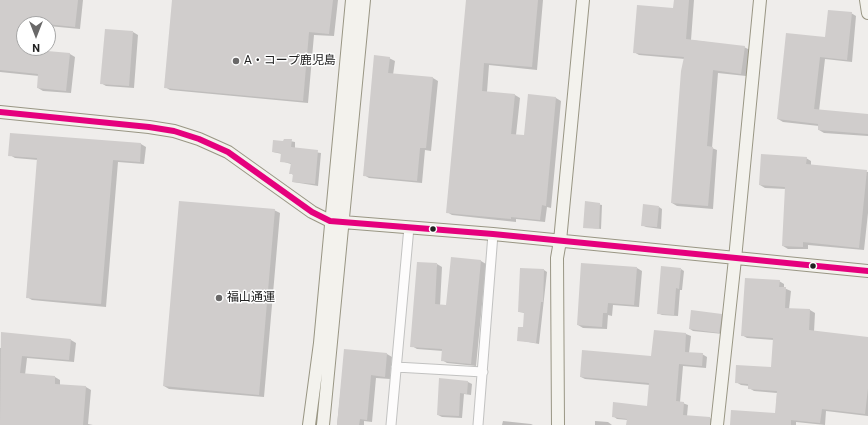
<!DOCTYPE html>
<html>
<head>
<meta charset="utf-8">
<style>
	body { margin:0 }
	#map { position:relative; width:868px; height:425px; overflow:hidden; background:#efedeb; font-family:Roboto,sans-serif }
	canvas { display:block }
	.north { position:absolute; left:16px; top:16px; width:40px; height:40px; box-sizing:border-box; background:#fff; border:1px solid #a6a6a6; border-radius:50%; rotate:180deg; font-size:11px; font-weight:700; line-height:16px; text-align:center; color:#212121 }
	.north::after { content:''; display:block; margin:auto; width:14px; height:18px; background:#696868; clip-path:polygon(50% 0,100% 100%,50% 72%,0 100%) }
</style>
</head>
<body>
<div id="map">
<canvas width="868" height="425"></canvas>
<div class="north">N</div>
</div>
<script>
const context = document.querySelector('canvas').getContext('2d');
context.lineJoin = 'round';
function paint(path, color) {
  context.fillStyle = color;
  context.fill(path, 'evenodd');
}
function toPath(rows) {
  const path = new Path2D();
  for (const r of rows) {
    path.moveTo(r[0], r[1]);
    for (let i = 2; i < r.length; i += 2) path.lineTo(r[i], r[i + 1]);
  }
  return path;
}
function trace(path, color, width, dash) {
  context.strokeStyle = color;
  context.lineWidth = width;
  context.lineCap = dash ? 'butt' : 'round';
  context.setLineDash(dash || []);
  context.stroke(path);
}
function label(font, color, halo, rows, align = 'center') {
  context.font = font + ' Roboto,"Noto Sans JP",sans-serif';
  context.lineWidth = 3;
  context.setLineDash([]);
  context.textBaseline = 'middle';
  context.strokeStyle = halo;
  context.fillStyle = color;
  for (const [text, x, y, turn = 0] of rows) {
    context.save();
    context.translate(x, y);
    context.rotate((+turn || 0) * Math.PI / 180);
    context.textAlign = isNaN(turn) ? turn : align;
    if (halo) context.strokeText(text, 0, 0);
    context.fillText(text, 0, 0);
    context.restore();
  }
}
const shadow = toPath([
	[0,0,83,0,80,29,48,26,48,24,24,24,24,48,40,48,40,51,70,54,75,57,71,93,43,91,38,88,39,76,0,72],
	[173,0,338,0,334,36,314,35,308,103,170,90,165,87],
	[467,0,543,0,537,70,489,65,487,92,515,95,520,98,516,135,525,136,529,96,556,98,561,101,551,208,547,207,545,222,516,219,516,222,452,215,447,212],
	[675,0,694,0,691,40,744,47,750,50,746,76,718,73,712,148,717,150,713,209,677,206,672,203,685,59,639,55,634,52,674,9],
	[851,13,856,16,852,62,825,59,819,111,868,115,868,136,824,133,819,130,819,126,783,122,778,119,826,38],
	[133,32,138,35,134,88,106,86,101,83],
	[389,58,395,61,393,75,433,78,438,81,431,151,425,150,422,183,369,178,364,175],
	[285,140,295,142,295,149,321,153,318,186,293,182,293,175,291,173,291,164,281,161,282,154,273,152,284,142],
	[141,144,146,147,144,164,118,162,106,307,32,300,27,297,38,160,15,158,10,155],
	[806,158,811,161,811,165,868,172,868,213,864,250,808,245,808,249,788,249,783,246,786,189,765,188,760,185],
	[586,202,602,205,601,229,584,227],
	[659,207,662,209,661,229,646,227,642,225],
	[274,210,280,213,264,397,169,389,164,386],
	[452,258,481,261,486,264,476,366,447,363,442,360,443,351,417,349,412,346,437,264,442,267,440,306,447,306],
	[637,268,642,271,639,307,613,305,612,316,608,315,607,329,583,328,578,325],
	[521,269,544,270,547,272,539,344,518,340,524,328,525,313,519,312],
	[681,269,684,271,682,290,680,290,678,316,662,315,658,313],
	[779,281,784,284,784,288,791,291,789,309,810,310,815,313,814,332,868,338,868,416,826,411,825,425,796,422,796,425,731,425,776,414,777,393,754,391,749,388,749,386,741,385,736,382,772,368,774,340,747,338,742,335],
	[721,315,725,317,723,334,693,331,690,329],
	[655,331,686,334,691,336,689,353,702,354,707,357,706,368,683,366,680,402,688,405,687,416,710,418,714,421,714,425,627,425,628,420,617,419,613,416,648,407,650,385,585,379,581,377,652,358],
	[71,340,76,343,74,362,27,358,25,375,55,377,60,380,60,385,86,387,91,390,88,424,93,425,0,425,0,348],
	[345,350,387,354,392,357,390,379,376,378,372,422,364,421,364,425,337,425],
	[440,379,468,382,472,384,471,395,464,394,462,418,442,417,438,415],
	[503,421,531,424,533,425,502,425],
	[595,421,608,422,612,425,595,425]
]);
const building = toPath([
	[0,0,78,0,75,27,37,23,24,24,24,49,70,53,66,91,37,88,38,74,0,70],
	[172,0,333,0,329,34,309,32,303,101,164,88],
	[466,0,538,0,532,67,484,63,482,91,515,94,511,134,524,135,528,94,556,97,546,206,542,205,540,220,511,217,511,219,446,213],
	[674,0,689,0,686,39,745,46,741,74,713,70,707,146,713,147,708,206,671,203,681,71,684,57,633,53,637,5,673,8],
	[828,10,852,12,847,60,820,57,814,109,868,114,868,134,818,130,818,124,777,119,786,33,825,37],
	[105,29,133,31,129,86,100,84],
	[374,55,390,57,388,73,433,77,426,148,420,148,417,181,363,176],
	[10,133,141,143,140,162,113,160,101,304,26,298,37,158,8,156],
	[284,139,292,139,291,147,318,150,315,184,292,182,293,174,289,174,291,163,280,162,281,153,272,152,273,140,283,141],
	[761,154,807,157,806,164,867,170,859,248,803,242,803,247,782,246,785,187,759,185],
	[179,201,275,209,259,395,163,386],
	[585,201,600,203,599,229,583,228],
	[643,204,659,206,657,227,641,226],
	[451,257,481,260,471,364,441,361,442,349,410,347,417,262,437,263,435,304,446,305],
	[581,263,637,267,634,305,608,303,607,313,603,313,602,327,577,325],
	[661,266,681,268,679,289,676,288,674,315,657,314],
	[520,268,544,269,543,302,541,302,536,343,517,341,518,327,523,327,524,312,518,312],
	[745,278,780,280,779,287,786,287,785,308,810,309,809,330,868,337,868,388,865,414,822,409,820,423,791,420,791,425,730,425,731,410,775,413,777,391,748,389,748,384,735,383,736,365,771,367,773,338,741,336],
	[691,310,722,314,719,333,689,329],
	[654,330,686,333,685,352,703,353,702,366,679,364,676,401,684,402,683,415,710,417,710,425,626,425,627,419,612,417,613,402,647,406,649,383,580,377,582,350,651,356],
	[1,332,71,339,69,360,22,356,20,373,55,376,55,384,86,386,83,425,0,425],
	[344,349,387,353,385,377,371,375,367,420,360,419,359,425,337,425],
	[439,378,468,381,467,394,460,393,459,416,437,415]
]);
const street = toPath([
	[396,367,483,372],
	[391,425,409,227],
	[478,425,493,234]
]);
const secondary = toPath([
	[866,0,868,13],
	[0,112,149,127,174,131,199,139,228,152,312,212,330,221,493,234,868,271],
	[309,425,320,343,352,0],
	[323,425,364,0],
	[558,425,557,258,560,241,583,0],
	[717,425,735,259,760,0]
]);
const bus1 = toPath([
	[0,112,149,127,174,131,199,139,228,152,312,212,330,221,493,234,868,271]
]);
const markers = [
	[236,61,4,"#696868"],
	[433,229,3.5,"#212121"],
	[813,266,3.5,"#212121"],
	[219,298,4,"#696868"]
];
const poiNames = [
	["A・コープ鹿児島",244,61],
	["福山通運",227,298]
];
paint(shadow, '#0003');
paint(building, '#d0cdcc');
trace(street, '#c2c2c1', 11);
trace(secondary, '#999684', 14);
trace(street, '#fdfcfc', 9);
trace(secondary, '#f3f2ed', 12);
trace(bus1, '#e5007d', 6);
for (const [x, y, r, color] of markers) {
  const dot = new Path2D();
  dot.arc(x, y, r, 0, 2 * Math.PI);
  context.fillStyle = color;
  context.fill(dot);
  trace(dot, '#fff', 1.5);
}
label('12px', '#212121', '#fff', poiNames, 'left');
</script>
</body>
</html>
